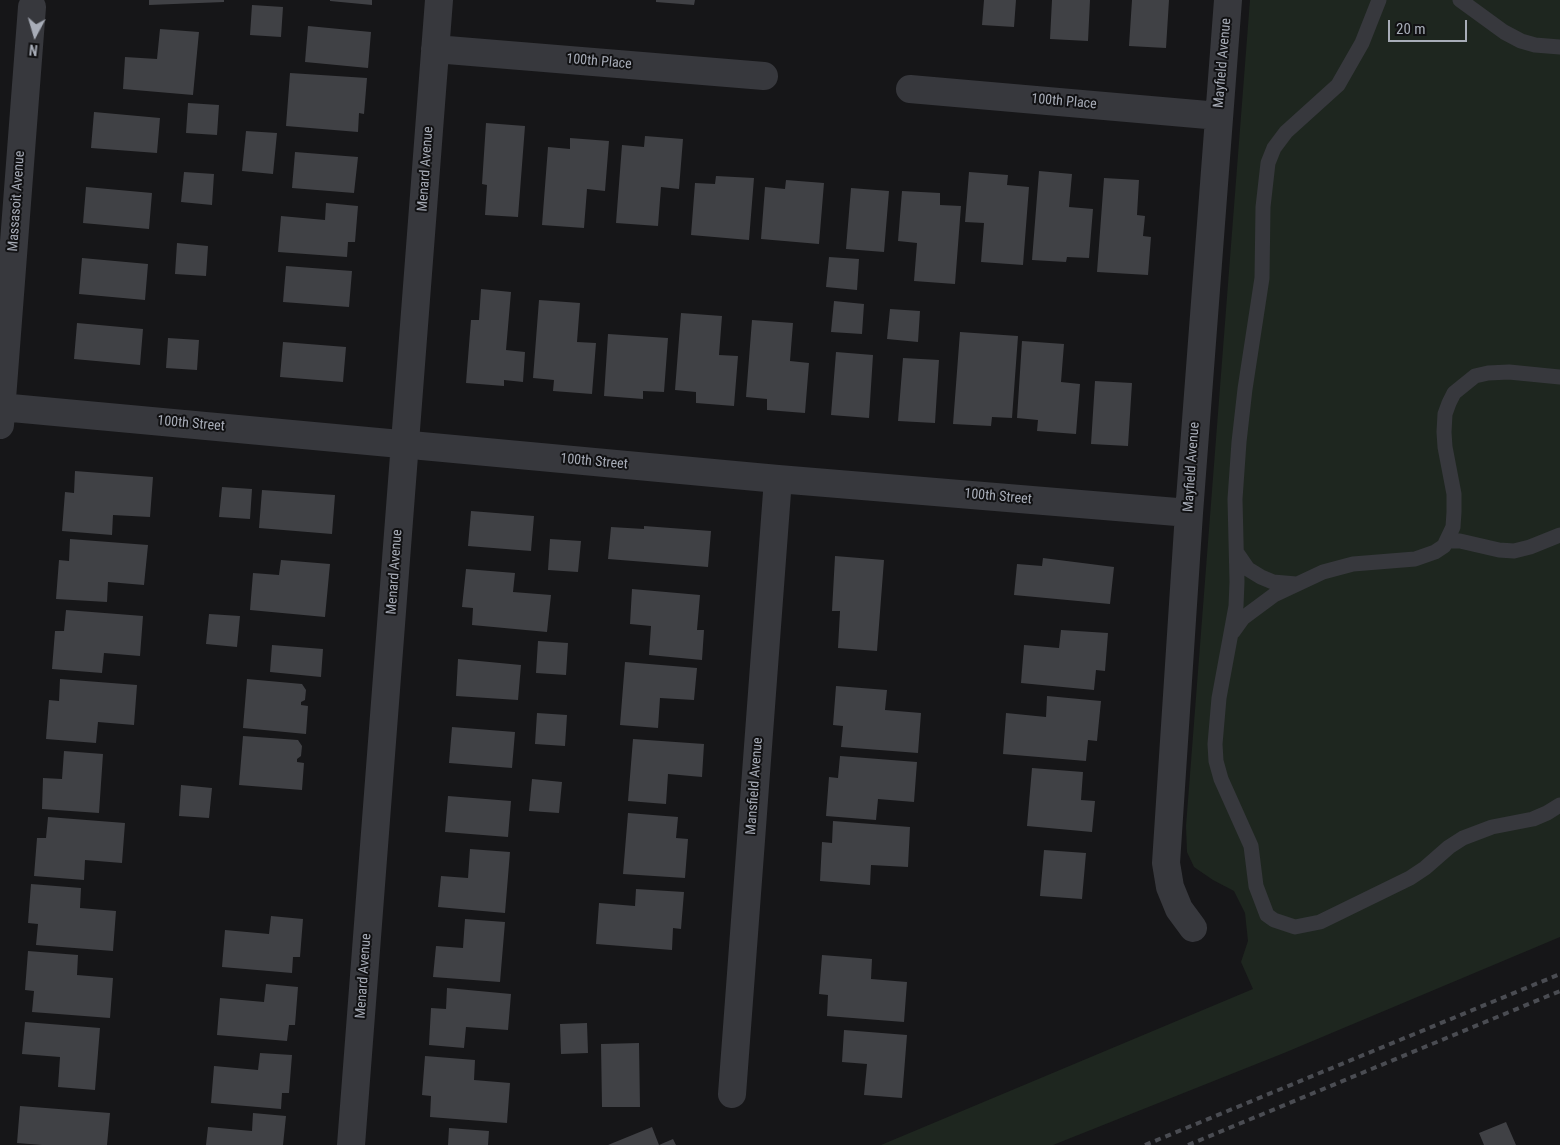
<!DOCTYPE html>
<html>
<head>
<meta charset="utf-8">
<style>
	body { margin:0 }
	#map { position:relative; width:1560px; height:1145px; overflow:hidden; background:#161618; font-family:"Roboto Condensed",sans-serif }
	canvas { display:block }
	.north { position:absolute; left:10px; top:10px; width:50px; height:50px; -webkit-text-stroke:4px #111113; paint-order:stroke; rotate:186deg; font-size:14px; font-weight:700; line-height:20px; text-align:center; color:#a8adb8 }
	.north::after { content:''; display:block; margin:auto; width:18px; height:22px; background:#a8adb8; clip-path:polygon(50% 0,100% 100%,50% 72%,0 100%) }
	.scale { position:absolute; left:1388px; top:20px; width:79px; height:22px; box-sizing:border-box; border:2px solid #a8adb8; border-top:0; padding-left:6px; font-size:15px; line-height:18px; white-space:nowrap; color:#a8adb8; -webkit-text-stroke:4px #111113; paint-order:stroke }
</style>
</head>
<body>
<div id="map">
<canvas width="1560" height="1145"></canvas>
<div class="north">N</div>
<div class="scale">20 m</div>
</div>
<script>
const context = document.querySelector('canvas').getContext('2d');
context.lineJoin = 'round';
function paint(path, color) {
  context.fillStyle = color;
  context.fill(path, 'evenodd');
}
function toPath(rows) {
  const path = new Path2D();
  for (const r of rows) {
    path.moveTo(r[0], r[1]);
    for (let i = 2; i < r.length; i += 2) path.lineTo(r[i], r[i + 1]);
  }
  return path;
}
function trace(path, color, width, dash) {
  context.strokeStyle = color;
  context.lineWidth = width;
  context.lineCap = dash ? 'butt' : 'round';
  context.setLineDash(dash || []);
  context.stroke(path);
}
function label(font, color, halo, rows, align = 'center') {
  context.font = font + ' "Roboto Condensed",sans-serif';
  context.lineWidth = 4;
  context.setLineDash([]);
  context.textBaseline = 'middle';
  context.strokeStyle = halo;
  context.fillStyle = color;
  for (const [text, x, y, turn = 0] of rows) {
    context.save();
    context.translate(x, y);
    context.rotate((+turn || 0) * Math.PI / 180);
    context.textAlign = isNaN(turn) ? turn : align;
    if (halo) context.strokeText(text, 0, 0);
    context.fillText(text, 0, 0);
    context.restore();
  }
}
const green = toPath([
	[1250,0,1560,0,1560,937,1284,1053,1053,1145,881,1145,1253,989,1241,962,1248,941,1245,913,1234,891,1213,880,1194,867,1187,852,1186,826]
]);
const building = toPath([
	[149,0,224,0,224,2,149,5],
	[330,0,372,0,372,5,330,1],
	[656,0,695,0,694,5,656,2],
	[984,0,1016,0,1014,27,982,25],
	[1052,0,1090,0,1088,41,1050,39],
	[1132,0,1169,0,1166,48,1129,46],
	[252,5,283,7,281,37,250,35],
	[308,26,371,32,368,68,305,62],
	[160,29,199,32,193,95,123,89,125,57,157,59],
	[290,73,367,78,364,114,359,113,358,132,286,126],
	[188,103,219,105,217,135,186,133],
	[94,112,160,118,157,153,91,148],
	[486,123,525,126,518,217,485,215,487,185,482,184],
	[246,131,277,133,273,174,242,171],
	[645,136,683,139,679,189,661,187,658,226,616,223,622,145,644,147],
	[570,138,609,141,605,191,587,189,584,228,542,225,548,147,570,149],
	[295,152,358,157,354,193,292,188],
	[1039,171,1072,174,1069,207,1093,209,1089,258,1067,257,1066,262,1032,260],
	[184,172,214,174,212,205,181,202],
	[969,172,1008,175,1007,185,1029,187,1023,265,981,262,984,223,965,222],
	[716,176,754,178,749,240,691,235,695,183,715,184],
	[1104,178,1139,180,1137,215,1145,216,1143,236,1151,237,1148,275,1097,272],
	[786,180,824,183,819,244,761,239,765,187,785,189],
	[86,187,152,193,149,229,83,223],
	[851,188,889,191,884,252,846,249],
	[902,191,940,193,940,205,961,206,955,284,914,281,917,243,898,241],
	[326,203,358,206,355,242,348,242,347,257,278,252,281,216,325,220],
	[177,243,208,246,206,276,175,274],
	[829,257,859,259,857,290,826,287],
	[82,258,148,264,145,300,79,294],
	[286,266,352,271,349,307,283,302],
	[481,289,511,292,506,350,525,352,523,382,504,380,504,386,466,383,471,320,479,320],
	[539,300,580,303,577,342,596,343,592,394,553,391,554,380,533,378],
	[834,301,864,304,862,334,831,332],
	[890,309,920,311,918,342,887,339],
	[681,313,722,316,719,355,738,356,734,406,696,403,696,392,675,390],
	[752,320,793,323,790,361,809,363,805,413,767,410,767,399,746,397],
	[77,323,143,329,140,365,74,359],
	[960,332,1018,336,1012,418,992,417,991,426,953,424],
	[608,334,668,338,664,392,643,391,643,399,604,396],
	[168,338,199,340,197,370,166,368],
	[1022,341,1064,344,1061,382,1080,384,1076,434,1037,431,1038,420,1017,418],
	[283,342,346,347,343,382,280,377],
	[836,352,873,355,869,418,831,415],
	[903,358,939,360,935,423,898,421],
	[1095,381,1132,383,1128,446,1091,444],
	[75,471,153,477,150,517,113,515,112,535,62,531,65,492,74,493],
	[222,487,252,489,250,519,219,517],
	[262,490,335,495,332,534,259,528],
	[471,511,534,516,531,551,468,546],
	[644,526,711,531,708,567,608,559,611,527,644,529],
	[70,539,148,545,144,585,108,582,107,602,56,599,59,560,69,561],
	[550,539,581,541,578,572,548,570],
	[835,556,884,560,877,651,838,648,840,611,832,611],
	[1043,558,1114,567,1110,604,1014,595,1017,564,1042,566],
	[281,560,330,564,325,617,250,610,253,573,279,575],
	[466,569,515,573,513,592,551,595,547,632,472,625,473,608,462,607],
	[632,589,700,595,697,630,704,630,702,660,649,655,651,626,630,624],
	[66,610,143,616,140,656,104,653,102,673,52,669,55,631,64,631],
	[209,614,240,616,237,647,206,644],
	[1061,630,1108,633,1105,671,1096,670,1094,690,1021,683,1024,645,1059,648],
	[538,641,568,643,566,675,536,673],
	[272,645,323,649,321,677,270,672],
	[458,659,521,665,518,700,456,696],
	[625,662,697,668,694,700,660,698,658,728,620,725],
	[60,679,137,685,134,725,98,722,96,743,46,739,49,700,59,701],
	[247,679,302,684,306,690,305,700,301,702,301,705,308,706,306,734,243,728],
	[836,686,887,690,885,710,921,713,918,753,841,747,843,726,833,725],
	[1047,696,1101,701,1097,741,1088,740,1086,761,1003,754,1006,713,1046,717],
	[537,713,567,715,565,746,535,744],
	[452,727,515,732,512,768,449,763],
	[243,736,298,740,302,746,301,756,297,759,297,762,304,763,302,790,239,785],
	[633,739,704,744,702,777,668,774,666,804,628,801],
	[64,751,103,754,99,813,42,809,43,778,62,779],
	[840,756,917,762,914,802,878,799,876,820,826,816,829,777,838,778],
	[1032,768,1083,772,1081,800,1095,801,1092,832,1027,826],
	[532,779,562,782,559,813,529,811],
	[181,785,212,788,209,818,179,816],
	[448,796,511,801,508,837,445,832],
	[628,813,678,817,676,838,688,839,685,878,623,874],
	[48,817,125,823,122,863,85,860,84,880,34,876,37,838,46,838],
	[833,821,910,827,908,867,871,865,870,885,820,881,822,842,832,843],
	[470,849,510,852,505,913,438,907,441,876,468,878],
	[1044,850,1086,853,1082,899,1040,896],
	[31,884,81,888,80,908,116,911,113,951,36,945,38,924,28,923],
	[636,889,684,892,681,929,673,928,672,950,596,944,599,903,635,906],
	[271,916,303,919,300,957,293,957,292,973,222,967,225,930,269,934],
	[465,919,505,922,500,982,433,977,436,946,463,948],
	[28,951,78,955,77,975,113,978,110,1018,32,1012,34,991,25,990],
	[822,955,872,959,871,979,907,982,904,1022,827,1016,828,995,819,994],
	[266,984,298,987,295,1025,289,1025,287,1041,217,1035,220,998,264,1002],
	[447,988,511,994,508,1030,466,1027,464,1048,429,1045,431,1008,446,1009],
	[25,1022,100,1028,95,1090,58,1087,60,1057,22,1054],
	[587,1023,588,1053,561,1054,560,1024],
	[844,1030,907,1035,902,1098,864,1095,867,1064,842,1062],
	[639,1043,640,1107,602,1107,601,1044],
	[260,1053,292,1055,289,1093,282,1093,281,1109,211,1103,214,1066,258,1070],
	[425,1056,475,1060,474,1080,510,1083,507,1123,430,1117,431,1096,422,1095],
	[20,1106,110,1113,107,1145,42,1145,17,1143],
	[253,1113,286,1116,283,1145,206,1145,208,1127,252,1131],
	[1506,1122,1516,1145,1484,1145,1479,1133],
	[652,1127,659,1145,673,1139,676,1145,608,1145],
	[449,1128,489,1131,488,1145,448,1145]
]);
const service = toPath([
	[1379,0,1362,43,1338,85,1286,132,1274,148,1268,163,1263,207,1262,278,1245,389,1239,442,1235,499,1237,582,1236,606,1219,698,1215,744,1216,761,1221,779,1251,846,1256,886,1267,915,1274,920,1295,927,1320,922,1410,878,1425,868,1449,847,1463,838,1492,827,1533,819,1547,813,1560,805],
	[1460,0,1504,32,1521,41,1535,45,1560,47],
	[1448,541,1460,541,1499,550,1514,551,1530,547,1560,535],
	[1237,553,1248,569,1261,577,1273,582,1296,584],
	[1233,632,1243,618,1274,595,1323,572,1353,564,1415,559,1435,552,1444,546,1453,527,1454,512,1454,494,1445,447,1444,432,1445,414,1449,403,1454,393,1475,376,1488,373,1509,372,1560,377]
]);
const minor = toPath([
	[435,49,764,76],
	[910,89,1219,116],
	[0,407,778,479,1189,513],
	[0,425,32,7],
	[1193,928,1179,909,1170,887,1166,863,1189,513,1228,0],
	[732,1094,778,479],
	[351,1145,439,0]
]);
const rail = toPath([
	[1145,1145,1560,974],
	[1188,1145,1560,991]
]);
const streetNames = [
	["100th Place",599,62,5],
	["Mayfield Avenue",1223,63,-85],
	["100th Place",1064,102,5],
	["Menard Avenue",426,169,-86],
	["Massasoit Avenue",17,201,-86],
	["100th Street",191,424,5],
	["100th Street",594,462,5],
	["Mayfield Avenue",1192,467,-86],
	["100th Street",998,497,5],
	["Menard Avenue",395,572,-86],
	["Mansfield Avenue",755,786,-86],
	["Menard Avenue",364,976,-86]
];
paint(green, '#1e261f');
paint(building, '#404145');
trace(service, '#37383d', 15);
trace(minor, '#37383d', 28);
trace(rail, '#4a4c52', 4, [6, 5]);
label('14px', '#a8adb8', '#111113', streetNames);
</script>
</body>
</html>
